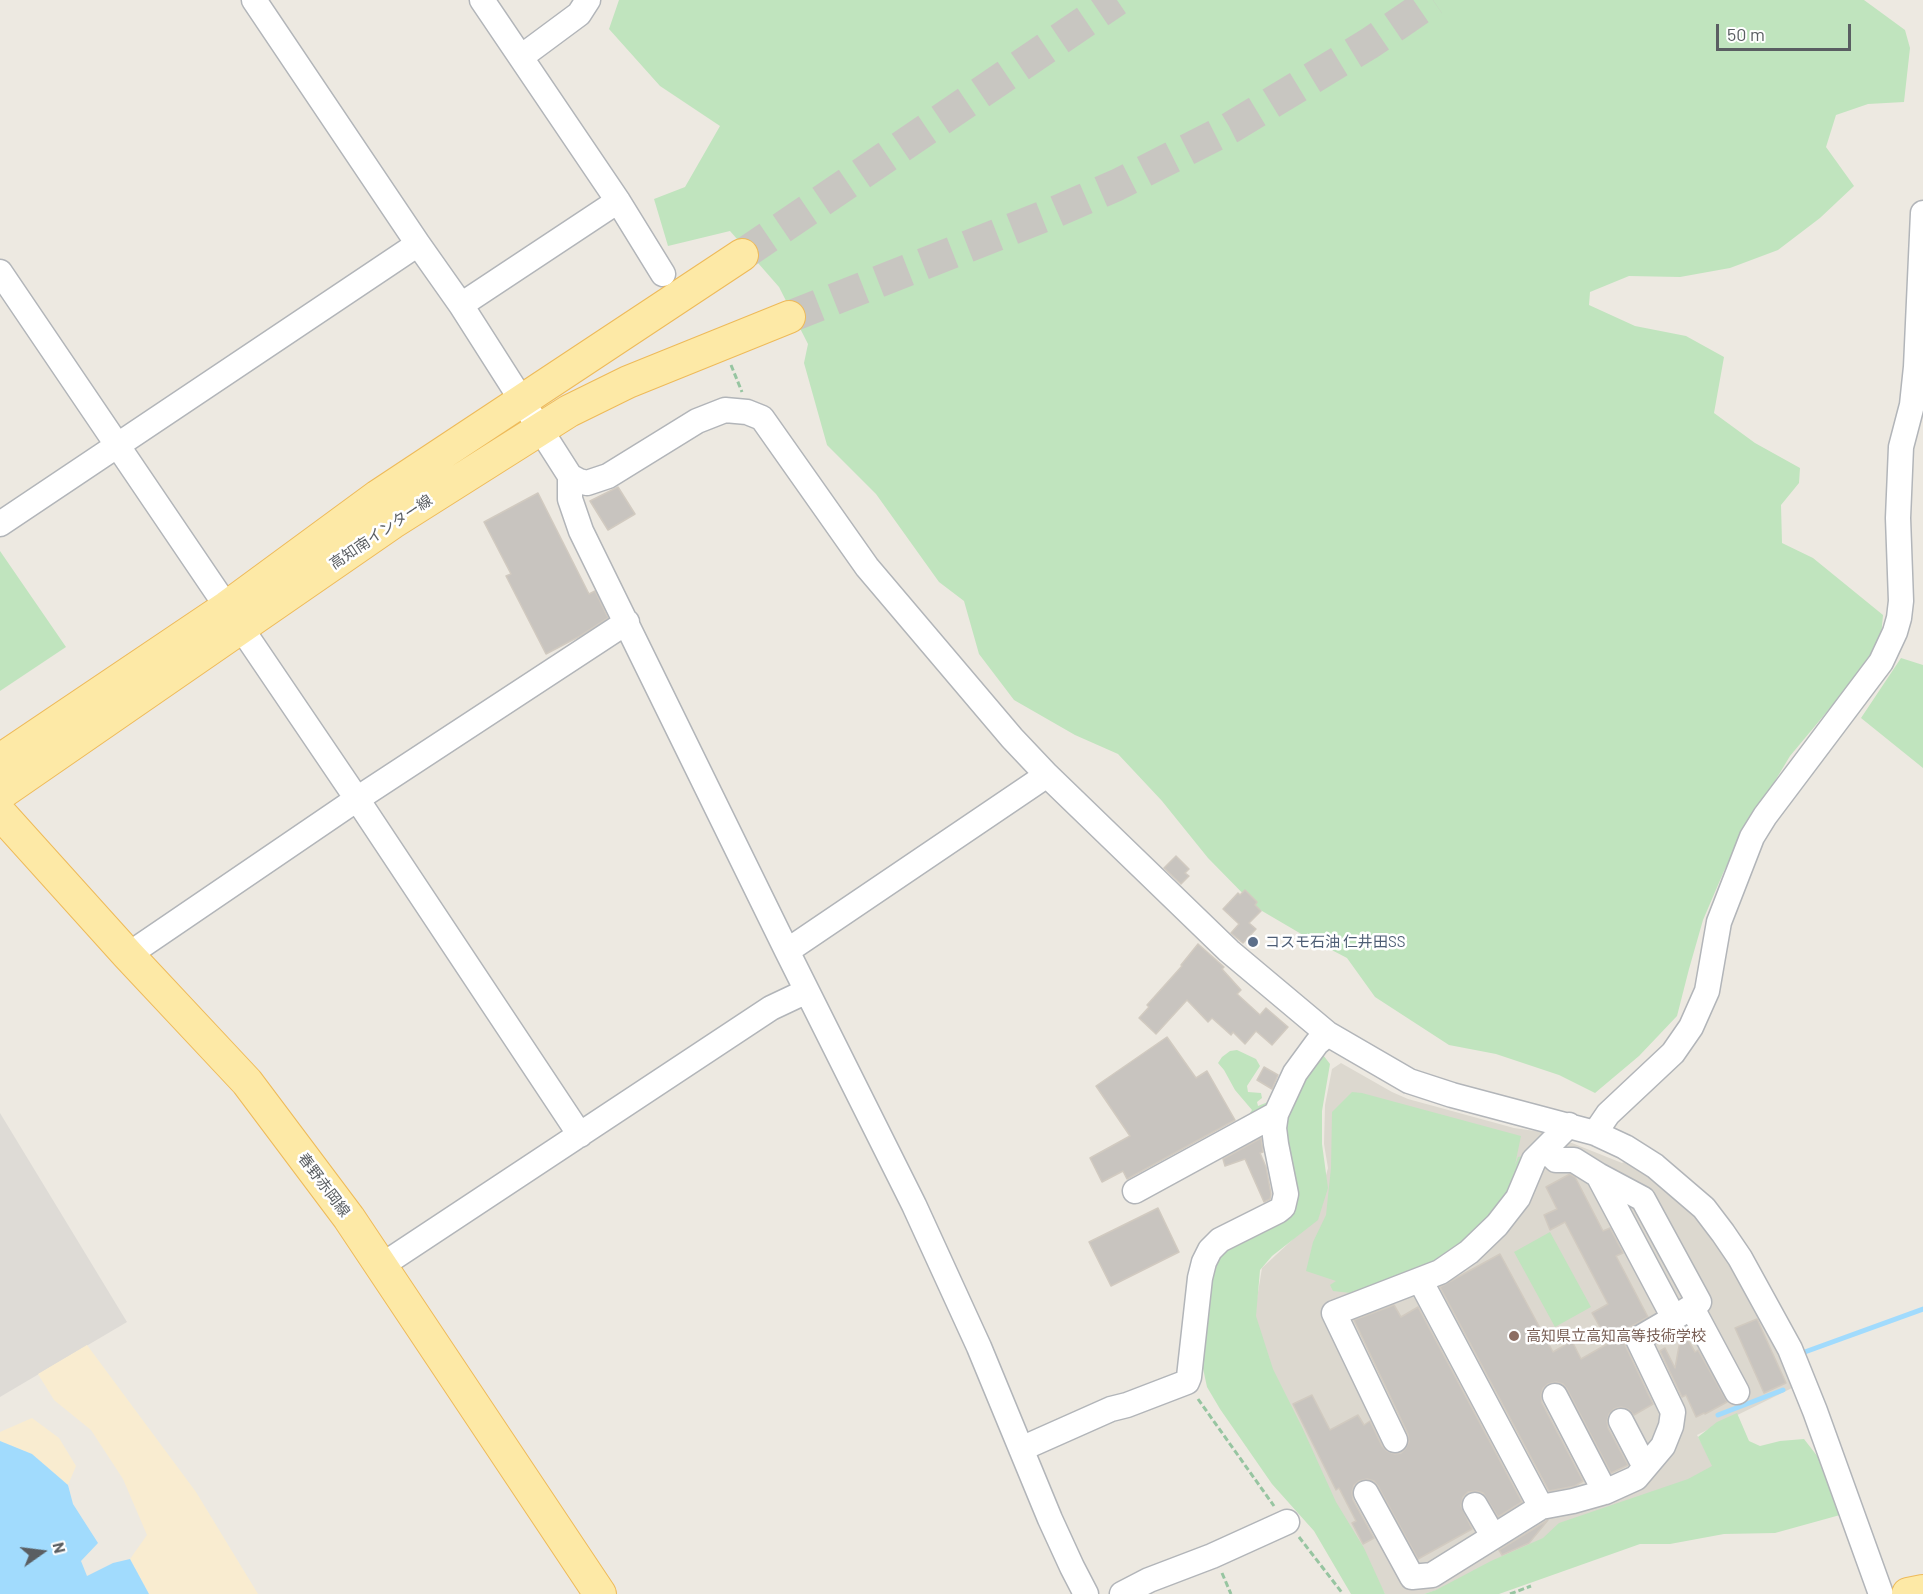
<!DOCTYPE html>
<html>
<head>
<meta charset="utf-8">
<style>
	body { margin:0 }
	#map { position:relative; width:1923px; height:1594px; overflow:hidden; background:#ede9e1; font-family:Barlow,sans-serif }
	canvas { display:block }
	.north { position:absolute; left:12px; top:1522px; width:60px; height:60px; -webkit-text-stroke:4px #fff; paint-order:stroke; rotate:76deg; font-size:16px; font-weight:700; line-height:24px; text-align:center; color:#5a5e62 }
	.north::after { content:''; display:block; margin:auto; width:21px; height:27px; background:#5a5e62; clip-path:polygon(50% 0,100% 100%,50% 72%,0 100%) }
	.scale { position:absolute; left:1716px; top:24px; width:135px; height:27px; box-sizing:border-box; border:3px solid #5a5e62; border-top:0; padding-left:8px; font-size:18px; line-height:21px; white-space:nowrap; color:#5a5e62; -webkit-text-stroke:4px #fff; paint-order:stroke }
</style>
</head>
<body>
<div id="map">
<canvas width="1923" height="1594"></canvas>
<div class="north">N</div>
<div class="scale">50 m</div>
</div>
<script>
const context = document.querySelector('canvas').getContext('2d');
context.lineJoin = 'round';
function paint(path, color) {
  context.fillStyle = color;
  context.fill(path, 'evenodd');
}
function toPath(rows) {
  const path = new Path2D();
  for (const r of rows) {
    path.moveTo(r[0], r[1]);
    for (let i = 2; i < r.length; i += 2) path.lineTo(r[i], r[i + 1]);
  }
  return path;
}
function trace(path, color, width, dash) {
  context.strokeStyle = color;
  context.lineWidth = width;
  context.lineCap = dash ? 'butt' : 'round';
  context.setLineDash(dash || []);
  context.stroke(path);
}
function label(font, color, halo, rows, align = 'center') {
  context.font = font + ' Barlow,"Noto Sans JP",sans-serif';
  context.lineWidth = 5;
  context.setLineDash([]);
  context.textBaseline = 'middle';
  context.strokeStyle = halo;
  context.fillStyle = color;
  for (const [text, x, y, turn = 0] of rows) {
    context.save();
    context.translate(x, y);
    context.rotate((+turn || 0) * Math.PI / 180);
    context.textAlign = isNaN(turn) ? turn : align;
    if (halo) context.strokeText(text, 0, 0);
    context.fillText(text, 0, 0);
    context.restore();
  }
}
const industrial = toPath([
	[0,1113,127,1322,0,1397]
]);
const education = toPath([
	[1341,1063,1392,1092,1408,1099,1514,1128,1542,1132,1546,1139,1559,1143,1572,1143,1622,1163,1624,1162,1653,1179,1700,1220,1736,1268,1775,1345,1792,1388,1697,1435,1719,1475,1463,1582,1424,1594,1385,1594,1333,1501,1260,1344,1254,1317,1262,1268,1305,1228,1318,1205,1328,1168,1324,1144,1325,1105,1332,1069]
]);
const green = toPath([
	[619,0,1864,0,1905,30,1910,48,1904,102,1868,104,1836,115,1826,147,1854,186,1820,218,1778,250,1730,268,1680,277,1629,276,1590,292,1589,305,1635,326,1686,336,1724,357,1714,413,1755,443,1800,468,1799,483,1781,505,1782,543,1813,558,1883,615,1880,648,1790,756,1752,819,1724,871,1703,920,1689,969,1677,1016,1639,1056,1595,1093,1559,1075,1496,1054,1449,1045,1375,997,1347,958,1303,935,1257,908,1208,858,1162,801,1118,754,1075,735,1014,700,979,654,964,601,939,582,876,494,827,445,804,363,808,344,779,287,730,231,668,246,654,199,685,187,720,126,660,86,609,29],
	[0,551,66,647,0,691],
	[1901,658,1923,665,1923,768,1861,718],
	[1237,1050,1256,1059,1260,1066,1247,1086,1248,1092,1261,1093,1262,1098,1257,1102,1258,1106,1268,1102,1270,1109,1253,1119,1250,1113,1252,1110,1235,1090,1224,1070,1218,1063,1222,1057,1230,1051],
	[1320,1051,1330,1064,1322,1111,1322,1144,1328,1188,1318,1220,1272,1256,1260,1270,1256,1316,1273,1369,1302,1427,1336,1502,1364,1548,1385,1594,1351,1594,1314,1531,1272,1484,1220,1409,1207,1387,1199,1350,1216,1256,1286,1214,1286,1101],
	[1352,1092,1362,1093,1521,1136,1515,1165,1518,1157,1523,1156,1517,1192,1441,1262,1399,1281,1351,1293,1333,1291,1330,1285,1336,1281,1306,1271,1313,1242,1326,1215,1331,1168,1332,1112],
	[1550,1232,1591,1307,1555,1327,1514,1252],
	[1737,1413,1749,1441,1760,1446,1780,1441,1804,1439,1818,1457,1840,1515,1775,1533,1724,1534,1670,1544,1640,1544,1499,1594,1424,1594,1436,1590,1491,1561,1543,1538,1559,1523,1688,1479,1712,1466,1698,1437,1717,1422]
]);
const sand = toPath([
	[87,1345,196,1492,258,1594,149,1594,130,1559,147,1535,123,1479,91,1430,54,1400,38,1374],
	[32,1418,59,1438,76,1466,68,1485,32,1454,0,1441,0,1432]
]);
const water = toPath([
	[0,1441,32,1454,68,1485,130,1559,149,1594,0,1594]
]);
const pier = toPath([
	[69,1482,132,1556,130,1559,113,1563,87,1576,81,1561,98,1543,73,1504,68,1485]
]);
const stream = toPath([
	[1802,1353,1923,1309],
	[1718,1415,1783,1390]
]);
const building = toPath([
	[618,487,635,514,608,530,590,501,618,487],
	[538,493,589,594,595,591,608,618,580,636,546,654,506,576,511,574,484,522,538,493],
	[1176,856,1189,869,1185,873,1189,876,1181,884,1164,868,1176,856],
	[1245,890,1257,902,1255,905,1261,911,1249,923,1256,929,1243,943,1231,933,1239,924,1223,909,1238,893,1240,895,1245,890],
	[1198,944,1224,967,1222,969,1241,990,1237,994,1260,1015,1266,1008,1288,1027,1272,1045,1256,1031,1245,1044,1233,1032,1231,1035,1212,1018,1208,1022,1187,1000,1156,1034,1139,1018,1149,1007,1147,1005,1182,966,1181,965,1198,944],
	[1167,1037,1196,1078,1207,1071,1235,1120,1127,1179,1123,1171,1102,1182,1090,1158,1130,1136,1096,1086,1167,1037],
	[1264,1067,1278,1075,1272,1089,1257,1080,1264,1067],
	[1261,1138,1263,1152,1260,1153,1266,1167,1271,1194,1270,1199,1264,1202,1245,1159,1225,1166,1223,1159,1261,1138],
	[1570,1174,1575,1177,1603,1231,1610,1228,1623,1253,1616,1256,1648,1317,1630,1327,1626,1332,1624,1339,1625,1345,1653,1404,1634,1415,1628,1409,1621,1407,1614,1409,1609,1414,1607,1421,1608,1428,1628,1465,1611,1473,1567,1389,1563,1384,1556,1382,1548,1384,1543,1388,1541,1395,1542,1403,1583,1481,1575,1486,1549,1491,1440,1287,1500,1254,1553,1352,1572,1341,1581,1359,1609,1343,1592,1313,1608,1304,1565,1222,1550,1230,1544,1215,1557,1209,1546,1187,1570,1174],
	[1158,1208,1179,1252,1111,1286,1089,1242,1158,1208],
	[1394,1305,1401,1317,1418,1307,1522,1502,1498,1517,1483,1493,1476,1491,1468,1492,1463,1497,1461,1506,1472,1529,1418,1559,1378,1486,1374,1481,1367,1479,1359,1481,1354,1485,1352,1492,1353,1500,1374,1538,1363,1544,1352,1523,1356,1521,1339,1488,1336,1490,1293,1404,1312,1395,1330,1430,1358,1415,1364,1425,1370,1421,1382,1446,1387,1451,1395,1454,1401,1453,1406,1448,1409,1442,1408,1434,1354,1320,1394,1305],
	[1757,1319,1786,1383,1764,1393,1735,1328,1757,1319],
	[1682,1330,1695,1352,1698,1350,1727,1402,1705,1414,1704,1413,1696,1417,1686,1395,1682,1397,1660,1351,1665,1348,1675,1368,1682,1330],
	[1548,1520,1529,1543,1502,1555,1499,1550,1548,1520]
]);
const majorTunnel = toPath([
	[742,255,1117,0],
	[789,317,1055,212,1117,185,1230,128,1370,43,1433,0]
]);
const path = toPath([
	[731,365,742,392],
	[1198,1399,1274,1506],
	[1299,1537,1343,1594],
	[1222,1573,1231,1594],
	[1510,1594,1531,1586]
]);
const minor = toPath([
	[254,0,418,244,461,305,570,476,579,481,587,483,608,476,697,421,725,410,747,412,762,418,867,567,1012,738,1047,775,1229,951,1328,1034,1409,1081,1452,1095,1595,1133,1625,1147,1655,1166,1704,1208,1723,1233,1740,1258,1790,1349,1815,1411,1881,1594],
	[482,0,618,201,663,274],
	[521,57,579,14,588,0],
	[0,272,357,799,580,1135],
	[461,305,618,201],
	[570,476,570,499,581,531,787,951,914,1205,979,1347,1050,1519,1072,1567,1086,1594],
	[0,524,418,244],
	[787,951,1047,775],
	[128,955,357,799,627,622],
	[1595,1133,1608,1114,1673,1053,1691,1027,1707,991,1719,922,1752,837,1765,816,1881,662,1895,632,1899,618,1901,601,1898,518,1901,447,1912,405,1916,367,1923,213],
	[1545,1149,1556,1160,1574,1160,1598,1175,1674,1318,1699,1302,1643,1199,1598,1175],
	[1135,1191,1276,1114],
	[381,1266,771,1008,807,991],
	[1420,1280,1541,1507],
	[1692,1308,1737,1392],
	[1555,1396,1605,1492],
	[1621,1421,1645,1467],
	[1395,1440,1334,1313,1440,1272,1469,1252,1497,1225,1518,1198,1534,1160,1569,1125],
	[1021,1449,1111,1409,1127,1405,1187,1382,1189,1377,1200,1278,1204,1262,1210,1250,1220,1240,1278,1211,1283,1207,1286,1194,1276,1144,1274,1128,1276,1114,1295,1073,1317,1043,1328,1034],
	[1366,1493,1412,1577,1432,1575,1541,1507,1573,1501,1605,1492,1636,1478,1663,1446,1671,1426,1673,1412,1638,1339,1674,1318],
	[1475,1505,1493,1536],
	[1122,1594,1149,1580,1212,1556,1287,1522]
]);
const major = toPath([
	[0,760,227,607,378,496,742,255],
	[0,794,392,523,569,411,628,382,789,317],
	[0,813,128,955,247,1082,349,1218,600,1594],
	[1908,1594,1923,1591]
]);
const markers = [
	[1253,942,6,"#5c6f8a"],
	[1514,1336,6,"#8d6e63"]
];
const streetNames = [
	["高知南インター線",381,532,-34],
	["春野赤岡線",324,1185,53]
];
const serviceNames = [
	["コスモ石油 仁井田SS",1265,942]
];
const educationNames = [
	["高知県立高知高等技術学校",1526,1336]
];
paint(industrial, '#dedbd6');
paint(education, '#dcd8cf');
paint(green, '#c0e4be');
paint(sand, '#f9ecd0');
paint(water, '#a1dbfd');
paint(pier, '#ede9e1');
trace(stream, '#a1dbfd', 5);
paint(building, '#c8c4bf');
trace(building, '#d1cac0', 1.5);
trace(majorTunnel, '#c8c6c1', 32, [32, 16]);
trace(minor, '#b2b5b9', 27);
trace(major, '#eeba59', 34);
trace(path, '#97c5a1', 3, [6, 3]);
trace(minor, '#fff', 24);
trace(major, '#fde9a6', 32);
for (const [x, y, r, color] of markers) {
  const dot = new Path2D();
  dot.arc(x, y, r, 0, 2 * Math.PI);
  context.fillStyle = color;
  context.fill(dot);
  trace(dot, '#fff', 2);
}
label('15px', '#5a5e62', '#fff', streetNames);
label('15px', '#4e5e75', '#fff', serviceNames, 'left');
label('15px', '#785e54', '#fff', educationNames, 'left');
</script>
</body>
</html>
